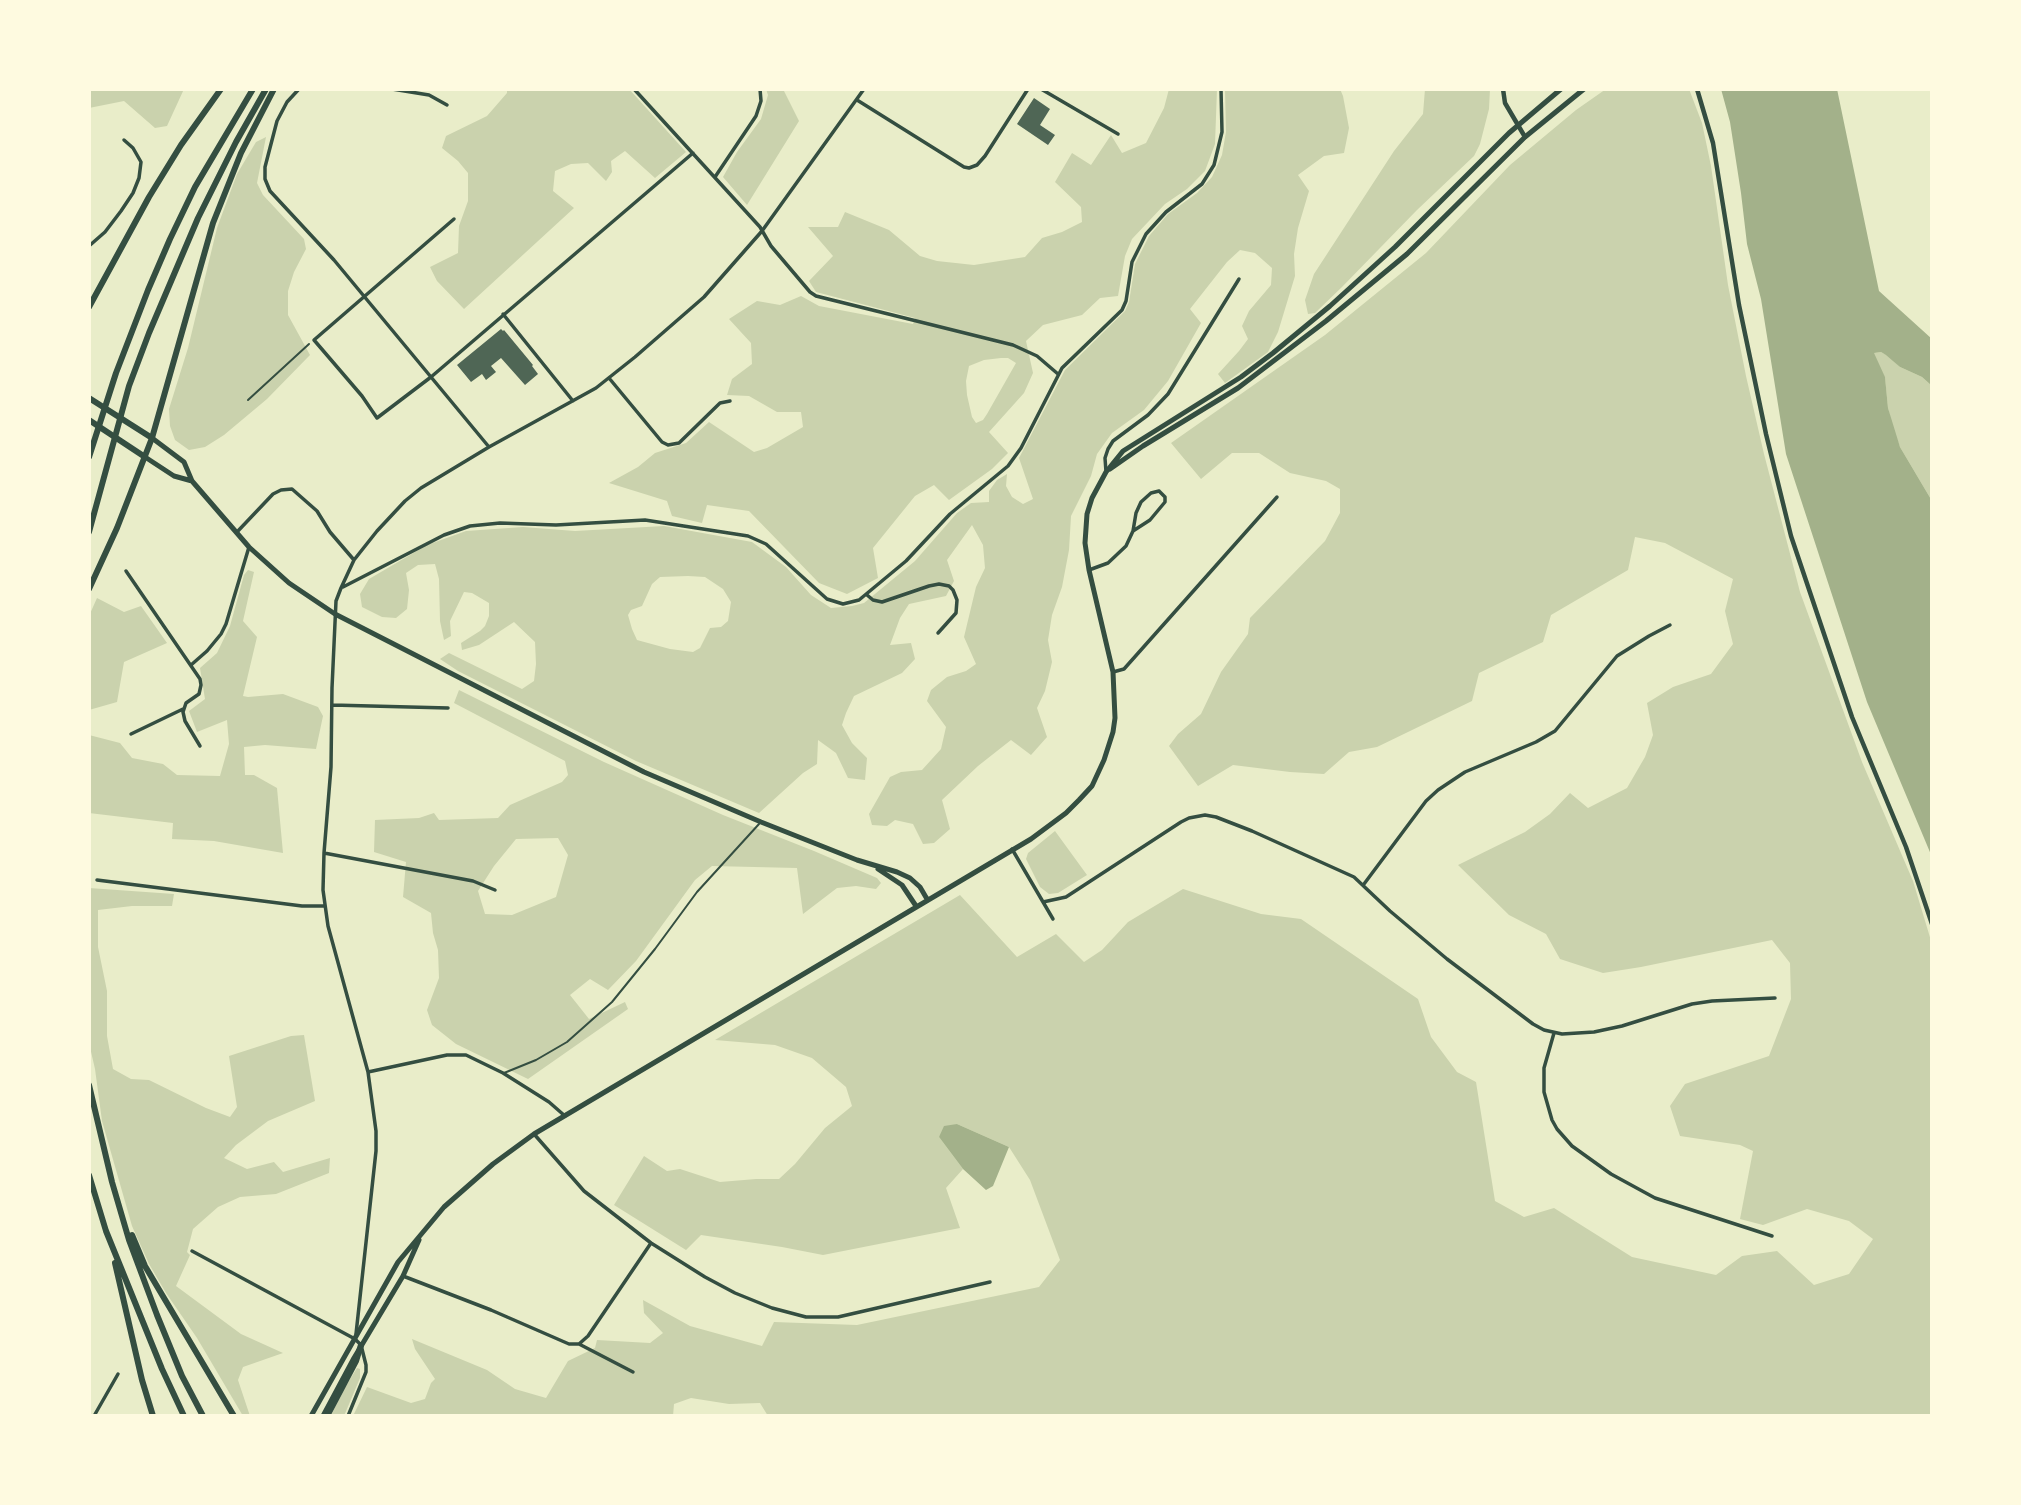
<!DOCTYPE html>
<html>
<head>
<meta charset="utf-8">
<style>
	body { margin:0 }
	#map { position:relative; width:2021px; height:1505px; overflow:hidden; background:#e9edc9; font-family:Manrope,sans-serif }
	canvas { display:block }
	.frame { position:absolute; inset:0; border:91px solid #fefae0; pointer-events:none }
</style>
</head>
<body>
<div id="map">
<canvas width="2021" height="1505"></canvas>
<div class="frame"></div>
</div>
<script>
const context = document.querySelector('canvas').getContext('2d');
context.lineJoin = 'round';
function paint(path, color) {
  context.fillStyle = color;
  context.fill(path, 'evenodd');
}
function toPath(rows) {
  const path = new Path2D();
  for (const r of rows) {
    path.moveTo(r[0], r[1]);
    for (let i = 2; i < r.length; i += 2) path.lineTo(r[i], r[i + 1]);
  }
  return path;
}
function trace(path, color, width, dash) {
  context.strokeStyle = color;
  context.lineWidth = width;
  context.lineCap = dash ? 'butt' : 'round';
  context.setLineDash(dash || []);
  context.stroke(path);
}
const green = toPath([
	[89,89,184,89,167,126,155,128,124,101,89,108],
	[507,89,629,89,686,152,655,178,625,151,611,161,612,172,606,181,588,163,571,164,555,171,553,191,574,208,464,309,437,281,430,267,458,253,459,226,468,201,468,173,458,161,442,148,446,136,487,116,507,93],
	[766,89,783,89,799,121,747,205,723,177,737,152,761,119,768,95],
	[1169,89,1217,89,1215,144,1205,171,1187,189,1165,204,1132,239,1125,256,1118,296,1100,298,1082,315,1043,325,1026,341,1033,373,1024,393,989,432,1008,453,992,469,949,500,934,485,915,496,873,548,878,578,847,594,819,583,749,511,707,505,702,523,672,516,667,501,609,483,638,467,655,453,686,443,709,422,754,452,767,448,803,427,801,412,777,412,749,396,727,395,732,379,752,364,751,343,729,319,757,301,780,305,801,296,819,306,913,324,915,318,816,292,809,281,833,256,808,227,838,227,845,212,889,230,920,256,937,261,974,265,1025,257,1042,238,1062,232,1082,222,1081,207,1055,182,1072,153,1091,165,1111,135,1122,153,1146,143,1164,108],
	[1001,358,1008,358,1016,363,987,414,983,420,976,423,972,417,967,395,966,381,969,366,984,360],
	[1225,89,1340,89,1343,96,1349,128,1344,153,1324,156,1298,175,1309,191,1298,228,1294,254,1295,276,1278,332,1268,352,1225,383,1218,374,1239,351,1248,339,1242,326,1249,311,1271,285,1272,268,1255,253,1240,250,1227,262,1190,309,1201,323,1168,381,1144,410,1112,433,1097,454,1091,476,1071,516,1069,550,1062,587,1052,615,1048,640,1052,662,1045,691,1037,708,1047,737,1031,755,1011,740,978,766,942,800,950,829,934,843,923,844,913,824,895,820,887,826,872,825,869,814,890,777,901,772,922,770,941,749,946,727,927,701,931,690,947,677,966,671,976,664,964,637,976,587,985,568,983,545,972,525,947,560,954,581,946,596,909,604,900,618,890,645,911,643,915,659,902,673,854,696,846,713,842,725,852,743,867,758,865,780,848,778,836,753,818,740,817,764,803,773,759,813,636,761,458,671,440,659,449,653,522,689,534,681,536,664,535,642,514,622,479,645,462,650,461,643,480,631,485,626,489,616,489,603,472,593,464,592,450,621,451,636,444,640,440,621,439,579,435,564,418,565,406,573,409,590,407,609,396,618,382,617,362,607,360,594,369,579,427,545,466,531,523,527,575,531,664,526,752,542,786,567,811,595,831,608,852,606,864,603,915,561,957,513,971,503,989,502,989,491,997,480,1007,474,1006,486,1012,497,1023,504,1033,499,1019,458,1065,370,1125,311,1129,302,1135,264,1149,236,1168,214,1197,193,1212,177,1222,155,1226,132],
	[688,576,705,577,723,589,731,602,728,621,721,627,710,628,700,648,693,652,670,649,637,640,632,629,628,615,631,610,642,606,652,584,660,577],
	[1425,89,1490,89,1489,109,1480,144,1474,156,1417,210,1342,287,1315,313,1308,314,1305,300,1314,274,1394,151,1423,114],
	[1606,89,1689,89,1702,123,1711,166,1728,285,1746,376,1764,454,1800,592,1862,762,1913,881,1929,934,1932,944,1932,1416,768,1416,760,1403,729,1404,691,1398,674,1404,673,1416,353,1416,367,1387,411,1403,425,1399,431,1383,435,1379,415,1349,412,1339,487,1370,515,1389,546,1398,568,1361,595,1348,597,1340,650,1343,663,1333,644,1313,643,1300,690,1326,762,1346,774,1322,857,1325,1039,1287,1060,1260,1030,1180,1009,1147,957,1124,939,1137,963,1169,946,1188,960,1228,823,1255,782,1247,701,1235,686,1250,614,1205,644,1156,667,1171,680,1169,720,1182,756,1179,779,1179,795,1164,825,1128,852,1106,846,1087,812,1058,775,1045,715,1040,960,895,1017,957,1056,934,1084,962,1102,950,1128,922,1183,889,1261,914,1301,919,1418,999,1431,1037,1457,1072,1476,1082,1495,1201,1524,1217,1554,1208,1632,1257,1716,1275,1742,1256,1777,1251,1814,1285,1849,1274,1873,1239,1849,1221,1807,1209,1763,1225,1740,1219,1753,1151,1740,1145,1680,1136,1670,1106,1685,1084,1769,1056,1791,999,1790,963,1772,940,1641,967,1603,973,1560,959,1546,934,1509,915,1458,865,1525,832,1550,814,1570,793,1588,808,1627,788,1645,757,1653,735,1647,703,1673,687,1711,674,1733,644,1725,611,1733,579,1665,543,1635,537,1628,570,1551,615,1543,642,1479,673,1472,701,1377,747,1349,752,1324,774,1290,772,1233,765,1198,786,1169,746,1178,734,1201,714,1221,672,1248,634,1250,618,1325,541,1340,513,1340,489,1326,481,1290,473,1259,453,1232,453,1201,479,1171,443,1325,335,1426,253,1510,165,1576,110],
	[266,137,257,183,263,195,304,239,306,249,294,272,288,291,288,315,310,355,267,399,224,435,205,447,189,450,175,440,170,426,169,409,188,348,217,228,237,174,256,142],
	[1881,352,1891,357,1900,367,1922,377,1932,386,1932,501,1900,447,1893,429,1888,408,1885,378,1873,353],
	[248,570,254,572,243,621,257,637,243,696,248,697,283,694,318,707,323,716,316,749,265,745,244,747,245,775,254,775,277,788,283,853,214,841,172,839,173,823,89,813,89,735,120,743,132,758,163,764,177,775,220,776,229,744,227,720,197,732,189,711,205,699,200,668,217,653,230,626,244,575],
	[97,598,124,612,141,606,167,643,124,662,117,702,89,710,89,616],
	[459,690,604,762,723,815,814,851,877,878,881,883,876,889,856,886,837,888,803,914,797,868,712,866,695,880,636,961,608,990,590,979,570,995,589,1019,625,1002,628,1009,528,1079,456,1044,432,1025,427,1010,439,978,438,950,433,933,431,913,403,897,406,862,374,852,375,820,419,818,434,813,439,820,498,818,510,805,562,782,568,775,565,761,454,703],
	[558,838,568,855,556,897,512,915,485,914,478,891,494,866,516,839],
	[1055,831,1087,875,1058,893,1049,894,1040,887,1026,859,1028,853],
	[89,888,174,894,172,906,132,906,98,910,98,947,107,991,107,1036,113,1069,131,1079,149,1080,206,1108,230,1117,237,1107,229,1056,291,1036,304,1035,315,1101,268,1121,236,1145,224,1158,247,1169,274,1162,283,1172,330,1158,329,1173,276,1194,240,1197,218,1207,193,1229,187,1252,190,1255,176,1286,241,1334,283,1353,243,1367,238,1380,250,1416,243,1416,197,1338,166,1293,149,1264,132,1226,102,1121,95,1069,89,1043],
	[357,1368,360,1369,360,1378,344,1416,331,1416,341,1394]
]);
const water = toPath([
	[1721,89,1837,89,1879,291,1932,339,1932,386,1922,377,1900,367,1886,355,1881,352,1874,353,1885,377,1888,408,1900,447,1932,501,1932,857,1867,702,1786,454,1761,299,1747,244,1741,193,1730,122],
	[957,1124,1009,1147,993,1186,986,1190,963,1169,939,1137,944,1126]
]);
const building = toPath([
	[1034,98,1050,109,1040,125,1055,135,1048,145,1017,124],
	[501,329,503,331,504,330,533,365,532,366,538,374,525,385,501,358,491,366,496,372,486,380,482,374,471,382,457,365]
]);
const path = toPath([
	[248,400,309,344]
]);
const service = toPath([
	[504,1073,536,1060,567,1042,612,1002,655,949,697,892,759,824]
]);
const minor = toPath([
	[299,89,287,102,277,121,265,167,265,179,270,191,334,260,489,447],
	[392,89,429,95,447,105],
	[634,89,760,227,771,246,810,292,816,296,1013,345,1037,356,1058,374],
	[1041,89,1118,134],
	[857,100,964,167,969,168,977,165,985,156,1028,89],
	[715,177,756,116,761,101,760,89],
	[454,219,314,340,362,396,377,418,431,377,693,153],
	[89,246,105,232,121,211,133,193,139,178,141,162,133,148,124,140],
	[503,314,573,401],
	[609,378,662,442,668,445,679,443,720,403,730,401],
	[1106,472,1105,458,1108,449,1113,441,1148,415,1168,394,1239,279],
	[1159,491,1165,497,1165,502,1150,520,1133,531,1136,513,1141,502,1151,493,1159,491],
	[237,532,273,494,281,490,292,489,317,511,330,532,354,560],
	[1089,570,1108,563,1126,546,1133,531],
	[126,571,200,679,201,685,199,694,186,703,183,712,185,721,200,746],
	[343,587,444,535,470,526,500,523,556,525,645,520,748,536,766,544,827,599,843,604,859,600,906,561,950,514,1008,466,1021,448,1062,368,1122,310,1126,301,1132,262,1146,234,1166,212,1202,184,1214,165,1222,132,1221,89],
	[867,595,873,600,882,602,929,586,939,584,949,586,953,590,957,600,956,613,938,633],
	[191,665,207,651,221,634,226,624,249,547],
	[1113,672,1124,669,1277,497],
	[332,705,448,708],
	[131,734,183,709],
	[1012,849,1053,919],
	[324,853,473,881,495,890],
	[97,880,302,906,325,906],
	[1364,884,1426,801,1438,790,1465,772,1536,742,1555,731,1617,656,1649,636,1670,625],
	[1043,902,1066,897,1181,822,1189,818,1205,815,1216,817,1252,831,1354,877,1390,911,1447,959,1533,1024,1544,1030,1562,1034,1594,1032,1622,1026,1692,1004,1712,1001,1775,998],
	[1554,1033,1544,1068,1544,1092,1552,1120,1557,1129,1572,1146,1611,1174,1655,1198,1772,1236],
	[368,1072,447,1055,466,1055,503,1073,549,1102,565,1116],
	[534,1134,584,1191,651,1243,705,1277,735,1293,772,1308,806,1317,838,1317,990,1282],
	[192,1251,355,1339,361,1345,366,1365,366,1372,348,1416],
	[403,1276,491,1310,569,1344,579,1344,633,1372],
	[356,1334,376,1151,376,1131,368,1072,328,926,323,890,324,853,331,767,332,688,336,601,341,588,354,560,377,531,405,501,421,488,489,447,596,388,635,357,704,297,762,231,864,89],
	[579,1344,588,1336,651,1243],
	[94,1416,118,1374]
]);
const tertiary = toPath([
	[1503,89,1505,103,1525,137],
	[1697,89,1713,143,1739,305,1766,434,1791,536,1852,717,1906,847,1932,924]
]);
const primary = toPath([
	[152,438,184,462,192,481,249,547,289,583,335,614,644,772,761,822,857,860,897,872,910,878,920,887,927,899],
	[145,457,174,476,192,481],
	[1110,469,1143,446,1238,388,1326,321,1407,254,1525,137,1584,89],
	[878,869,902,885,916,906],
	[311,1416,398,1262,444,1207,493,1164,534,1134,1031,839,1066,813,1079,800,1092,786,1104,760,1113,732,1115,718,1113,672,1089,570,1085,543,1087,514,1092,498,1106,472,1123,451,1241,377,1273,353,1330,306,1395,247,1509,133,1561,89],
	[323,1416,354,1358,403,1276,419,1240]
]);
const trunk = toPath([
	[89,398,152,438],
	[89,420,145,457]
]);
const motorway = toPath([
	[89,307,149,197,181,145,221,89],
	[89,457,116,373,148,290,170,239,195,187,253,89],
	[89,532,129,386,149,333,198,218,236,142,266,89],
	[89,589,117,528,152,438,213,223,241,153,274,89],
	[89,1085,112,1182,129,1240,157,1315,182,1376,203,1416],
	[89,1175,106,1231,162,1369,184,1416],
	[132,1235,145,1266,234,1416],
	[115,1263,142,1380,153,1416],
	[327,1416,356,1361,361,1345]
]);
paint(green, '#cad2ad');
paint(water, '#a3b18a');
paint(building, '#4f6655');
trace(path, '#344e41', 2);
trace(service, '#344e41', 2);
trace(minor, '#344e41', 3.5);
trace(tertiary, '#344e41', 4.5);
trace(primary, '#344e41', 5);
trace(trunk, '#344e41', 6);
trace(motorway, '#344e41', 6);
</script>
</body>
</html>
